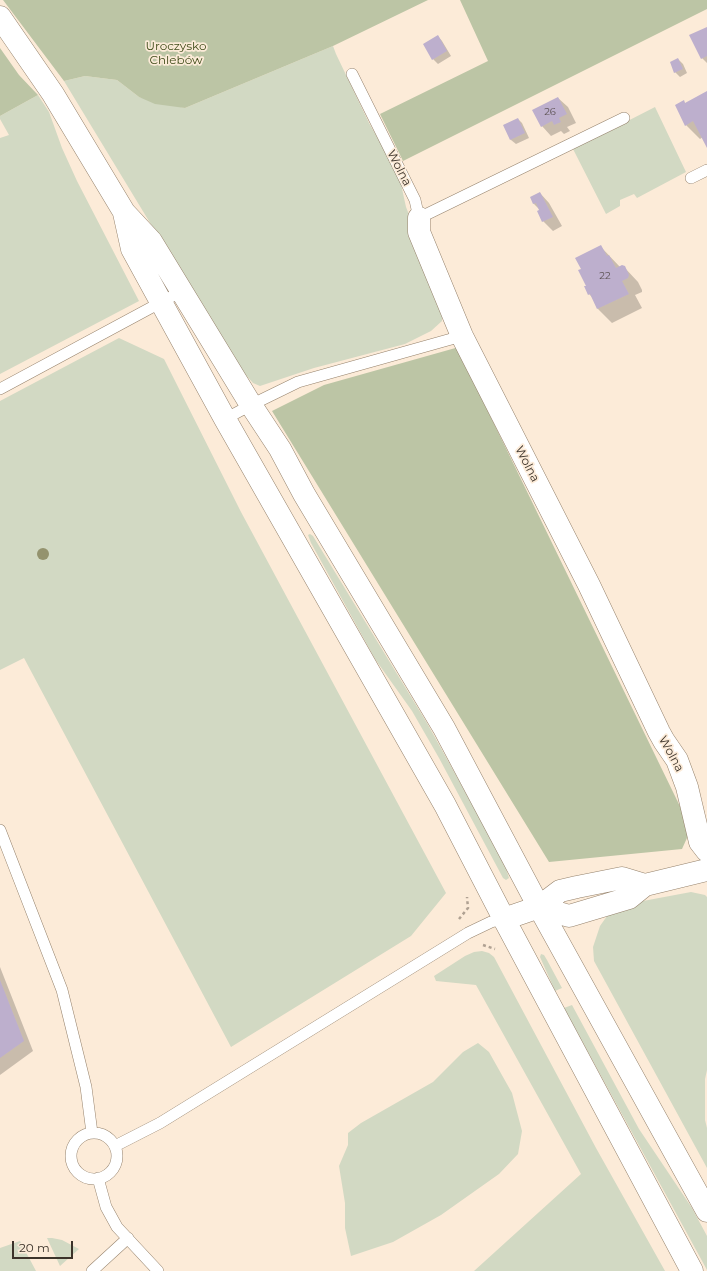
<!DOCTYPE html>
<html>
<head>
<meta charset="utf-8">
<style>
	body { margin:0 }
	#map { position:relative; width:707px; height:1271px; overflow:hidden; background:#fcebd8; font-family:Montserrat,sans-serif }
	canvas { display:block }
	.scale { position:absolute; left:12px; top:1241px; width:61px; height:18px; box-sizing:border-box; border:2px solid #3c332a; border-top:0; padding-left:5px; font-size:12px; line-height:14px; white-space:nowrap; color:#3c332a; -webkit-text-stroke:3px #fcebd8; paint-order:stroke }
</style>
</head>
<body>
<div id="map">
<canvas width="707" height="1271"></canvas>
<div class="scale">20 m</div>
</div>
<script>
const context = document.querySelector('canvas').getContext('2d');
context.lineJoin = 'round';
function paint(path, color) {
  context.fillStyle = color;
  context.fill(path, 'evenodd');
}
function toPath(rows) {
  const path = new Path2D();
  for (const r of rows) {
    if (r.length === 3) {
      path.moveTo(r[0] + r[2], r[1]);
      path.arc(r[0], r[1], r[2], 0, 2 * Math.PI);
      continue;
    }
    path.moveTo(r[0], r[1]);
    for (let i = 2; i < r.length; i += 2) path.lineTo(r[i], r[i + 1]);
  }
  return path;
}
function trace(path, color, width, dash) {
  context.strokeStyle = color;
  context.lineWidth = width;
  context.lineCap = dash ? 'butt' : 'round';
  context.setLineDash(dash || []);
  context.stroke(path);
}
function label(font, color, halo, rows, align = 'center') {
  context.font = font + ' Montserrat,sans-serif';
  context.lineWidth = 3.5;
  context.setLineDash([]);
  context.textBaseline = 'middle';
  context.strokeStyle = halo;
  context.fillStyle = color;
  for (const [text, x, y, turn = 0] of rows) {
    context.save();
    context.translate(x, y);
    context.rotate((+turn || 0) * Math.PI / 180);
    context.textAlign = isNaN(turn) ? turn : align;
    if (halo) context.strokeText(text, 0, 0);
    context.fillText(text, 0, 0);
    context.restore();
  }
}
const green = toPath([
	[333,46,336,54,369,123,399,175,406,207,431,270,442,308,442,321,431,331,405,344,314,368,260,386,253,383,235,363,64,81,85,76,117,80,139,97,185,108],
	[38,95,49,112,62,148,77,181,139,301,0,374,0,138,9,135,0,119,0,116],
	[655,107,686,172,637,198,634,194,620,200,620,206,606,214,573,149],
	[119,338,164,359,241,512,446,893,411,936,231,1047,24,658,0,670,0,401],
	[310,534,313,536,427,723,504,862,509,878,506,880,503,878,439,758,412,711,375,659,311,543,308,535],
	[691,892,705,895,707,897,707,1070,705,1079,705,1120,707,1128,707,1168,594,961,593,947,600,926,607,916,643,901],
	[482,951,489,953,494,957,596,1148,665,1271,474,1271,581,1174,476,985,436,981,434,976,465,956,474,952],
	[541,954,544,955,547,960,562,988,555,991,540,957],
	[572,1005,639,1129,692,1208,707,1236,707,1270,564,1008],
	[478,1043,489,1052,512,1093,522,1131,518,1154,499,1174,441,1215,393,1242,351,1256,345,1228,345,1203,339,1166,348,1145,348,1133,361,1123,433,1082,463,1052],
	[47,1238,52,1238,62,1240,79,1249,60,1266],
	[20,1241,36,1271,0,1271,0,1248]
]);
const forest = toPath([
	[3,0,428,0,333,46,185,108,155,104,139,97,117,80,85,76,64,81],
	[460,0,707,0,707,9,403,161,380,114,488,61],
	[0,48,19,75,38,95,0,116],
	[459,347,466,366,691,829,682,849,549,862,272,411,324,385]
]);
const shadow = toPath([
	[707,28,707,63,702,58],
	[438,36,442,41,451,56,438,64,433,59],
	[678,59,683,64,687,73,680,77,675,72],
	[707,93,707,145,703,137,700,139,686,125,683,101,686,104],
	[558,98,568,107,576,123,567,127,570,131,564,134,561,131,551,136,542,126],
	[518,119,522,123,529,138,516,144,511,140,504,125],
	[540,193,549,203,562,226,553,231,543,221,540,210,534,204,531,198],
	[601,247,620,267,624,267,638,282,642,290,642,292,635,295,642,308,612,323,598,309,593,298,589,294,587,286],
	[0,967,33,1051,0,1075]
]);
const building = toPath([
	[707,27,707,56,701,59,689,35],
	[438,35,447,51,432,60,423,44],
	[678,58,683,69,674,73,670,62],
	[707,91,707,148,693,121,685,126,675,105,684,100,685,103],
	[558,97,567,114,559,118,561,122,554,125,552,121,541,127,532,110],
	[518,118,525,133,510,140,503,125],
	[540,192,553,217,542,222,537,211,539,210,536,203,533,204,530,197],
	[601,245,607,256,609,255,616,268,622,265,625,266,629,275,628,278,622,281,629,294,597,309,590,294,588,295,584,286,586,286,578,270,581,269,575,258],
	[0,980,24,1041,0,1058]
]);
const path = toPath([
	[459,919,468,908,467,897],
	[483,945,495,949]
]);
const service = toPath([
	[352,74,415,200,419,218,624,118],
	[691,178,707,170],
	[0,389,182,291],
	[225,419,251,405,298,382,462,336],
	[0,830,62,990,86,1087,92,1133],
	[94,1156,23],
	[115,1146,160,1123,468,933,491,922,504,919],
	[98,1178,106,1207,117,1227,158,1271],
	[92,1271,128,1238]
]);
const minor = toPath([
	[0,17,53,94,124,212,151,241,251,405,280,449,304,494,444,728,539,907],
	[124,213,132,249,225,419,445,805,504,919],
	[419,218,419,232,462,336,589,585,659,732,664,741,677,760,687,787,700,842,707,851]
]);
const tertiary = toPath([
	[645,885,622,878,577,887,560,891,539,907,504,919,692,1271],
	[539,907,707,1211],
	[539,907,569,916,629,898,645,885,707,870]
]);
const trees = [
	[43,554]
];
const numberNames = [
	["26",550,112],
	["22",605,276]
];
const parkNames = [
	["Uroczysko",176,46],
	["Chlebów",176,60]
];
const streetNames = [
	["Wolna",399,168,63],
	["Wolna",527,464,63],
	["Wolna",671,754,61]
];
paint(green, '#d2d9c3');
paint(forest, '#bcc5a5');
paint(shadow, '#0003');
paint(building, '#bdafcd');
trace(service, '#95826c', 12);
trace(minor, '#95826c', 23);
trace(tertiary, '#95826c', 23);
trace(path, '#afa192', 2.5, [3, 3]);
trace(service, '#fff', 11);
trace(minor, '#fff', 22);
trace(tertiary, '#fff', 22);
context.fillStyle = '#94936e';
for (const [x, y] of trees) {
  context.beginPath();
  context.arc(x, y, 6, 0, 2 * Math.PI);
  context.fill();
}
label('10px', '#5c5253', null, numberNames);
label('12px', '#3f4b18', '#fcebd8', parkNames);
label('12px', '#3c332a', '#fcebd8', streetNames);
</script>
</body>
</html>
